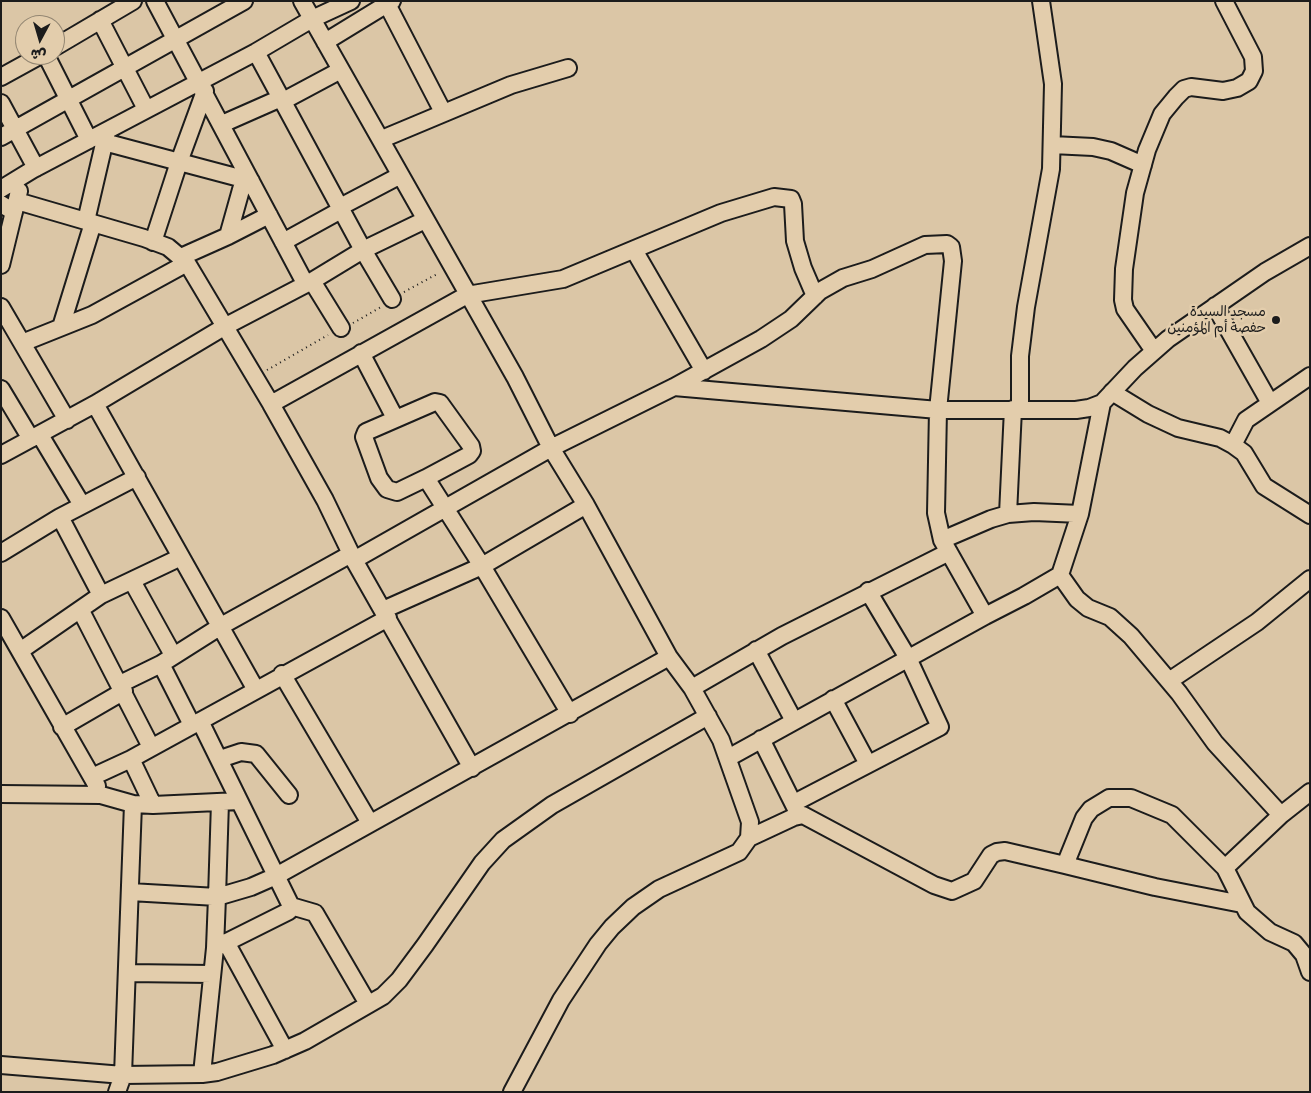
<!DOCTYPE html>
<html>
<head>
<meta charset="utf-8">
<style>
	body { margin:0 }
	#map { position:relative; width:1311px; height:1093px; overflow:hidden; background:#dbc6a6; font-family:Pangolin,"Playpen Sans Arabic",sans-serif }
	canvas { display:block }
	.frame { position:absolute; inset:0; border:2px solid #1c1c1c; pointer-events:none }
	.north { position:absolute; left:15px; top:15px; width:50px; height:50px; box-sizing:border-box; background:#e3cdac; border:1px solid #938672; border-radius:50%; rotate:186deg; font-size:14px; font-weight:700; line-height:20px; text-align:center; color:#1c1c1c }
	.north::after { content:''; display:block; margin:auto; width:18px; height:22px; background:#1c1c1c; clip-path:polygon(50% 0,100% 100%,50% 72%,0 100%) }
</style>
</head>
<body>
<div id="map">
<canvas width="1311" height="1093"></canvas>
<div class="frame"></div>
<div class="north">ش</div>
</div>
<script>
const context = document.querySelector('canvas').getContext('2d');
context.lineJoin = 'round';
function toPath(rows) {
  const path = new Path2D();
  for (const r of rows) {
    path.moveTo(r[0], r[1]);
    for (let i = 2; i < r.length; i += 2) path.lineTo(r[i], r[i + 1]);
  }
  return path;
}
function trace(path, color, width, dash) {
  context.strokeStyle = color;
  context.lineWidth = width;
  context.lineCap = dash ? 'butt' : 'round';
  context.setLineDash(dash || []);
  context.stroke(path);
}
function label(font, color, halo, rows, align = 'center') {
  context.font = font + ' Pangolin,"Playpen Sans Arabic",sans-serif';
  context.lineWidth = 5;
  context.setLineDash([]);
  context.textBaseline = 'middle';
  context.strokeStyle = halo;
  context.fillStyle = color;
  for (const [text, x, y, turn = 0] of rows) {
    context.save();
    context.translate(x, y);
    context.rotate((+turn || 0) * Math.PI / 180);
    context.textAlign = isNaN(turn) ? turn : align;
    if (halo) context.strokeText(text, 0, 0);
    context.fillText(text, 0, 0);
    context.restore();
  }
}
const path = toPath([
	[404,292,439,273],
	[353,323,381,307],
	[267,370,328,335]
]);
const minor = toPath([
	[155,1,305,283],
	[387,4,443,112],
	[100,20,146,109],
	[325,42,392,1],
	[55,47,133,1],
	[256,52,363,250,392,299],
	[46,55,89,140],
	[1,77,41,55],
	[283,101,341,70],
	[1,103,36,168],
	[222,124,281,98],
	[1,137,244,1],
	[382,139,511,85,568,68],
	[104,142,251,181],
	[1052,145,1093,147,1111,151,1143,165],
	[1,189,32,170,256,52,312,19,351,1],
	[17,201,144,238,168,247,187,263,271,404,325,500,354,560,472,768],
	[1,204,14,212],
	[340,207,399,176],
	[86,221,107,131],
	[228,236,244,179],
	[153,242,179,162,205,91],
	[283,242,341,210],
	[634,250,704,371],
	[181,257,228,236,269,215],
	[1,265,19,191],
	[312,281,341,328],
	[1215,306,1270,403],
	[1,307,67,420],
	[61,327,93,223],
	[22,343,92,315,187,263],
	[1154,351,1125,309,1123,300,1124,269,1135,193,1147,150,1162,114,1176,97,1184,89,1191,87,1223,91,1237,88,1249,81,1254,71,1253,57,1224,1],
	[361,353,395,418],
	[674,387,938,410,1076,410,1089,408,1102,403,1135,368,1168,339,1265,272,1310,246],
	[1,389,31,439],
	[1112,392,1148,414,1178,428,1220,438,1233,445,1244,453,1264,486,1310,515],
	[95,404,256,690],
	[271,404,467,295,563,279,721,213,774,197,791,199,793,204,795,241,803,268,815,296],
	[1020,409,1020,356,1026,307,1051,169,1053,84,1041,1],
	[40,435,82,505],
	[1233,445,1246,420,1310,376],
	[1,455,95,404,224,327,312,281,363,250,425,220],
	[426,478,397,492,387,489,379,478,364,437,366,432,435,402,440,403,471,446,472,451,469,455,426,478,482,566,570,714],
	[1008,514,1013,409],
	[60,517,101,595],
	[942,540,991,519,1008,514,1034,512,1080,514],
	[1,553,60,517,137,477],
	[354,560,551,448,674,387,761,339,791,319,820,291,843,278,872,269,925,245,947,244,951,247,953,261,938,410,936,513,942,540,985,616,728,758],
	[1060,575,1077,599,1088,608,1110,617,1131,636,1179,693,1215,743,1281,815,1310,792],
	[132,581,173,655],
	[383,610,482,566,586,505],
	[81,611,151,747],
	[985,616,1024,596,1060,575,1080,514,1102,403],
	[1,618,97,786],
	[756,650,794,721],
	[20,651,101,595,181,557],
	[161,664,192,725],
	[282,674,370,823],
	[1169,681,1257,622,1310,579],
	[120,684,161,664,221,626,351,554],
	[692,688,782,636,949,552],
	[833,699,868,764],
	[200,721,291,906,289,911,215,948],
	[62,727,124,691],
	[761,739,798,813],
	[131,759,153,805],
	[220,759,241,752,256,754,289,795],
	[92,777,131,759,388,618],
	[1,794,101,795,133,804,153,805,239,801],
	[794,803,940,727,908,658,868,591],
	[749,838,794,817,803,815,934,885,952,891,974,881,991,855,997,852,1005,851,1065,865,1084,818,1091,809,1109,798,1131,798,1172,815,1225,868,1281,815],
	[1065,865,1155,887,1242,904],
	[1225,868,1247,912,1270,932,1294,943,1304,955,1310,972],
	[130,892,217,897,220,802],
	[291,906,315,913,368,1004],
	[226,942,285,1050],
	[127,973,212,974],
	[1,1065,123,1075,133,804],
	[202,1074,217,1072,273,1055,305,1041,383,996,399,980,425,945,482,863,503,840,552,805,708,716],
	[117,1092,123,1075,202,1074,215,948,217,897,251,887,276,876,669,657,586,505,551,448,515,377,302,1],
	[512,1092,561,1000,598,944,612,927,633,907,659,889,739,852,749,838,750,822,721,740,692,688,669,657]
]);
const markers = [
	[1276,320,5,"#1c1c1c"]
];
const poiNames = [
	["مسجد السيدة",1266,312],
	["حفصة أم المؤمنين",1266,328]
];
trace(minor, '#1c1c1c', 20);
trace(path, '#1c1c1c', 2, [1, 4]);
trace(minor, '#e3cdac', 16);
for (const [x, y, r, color] of markers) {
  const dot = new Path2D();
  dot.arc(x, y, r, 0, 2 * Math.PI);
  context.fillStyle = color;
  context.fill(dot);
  trace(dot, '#e3cdac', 2);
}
label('14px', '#1c1c1c', '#e3cdac', poiNames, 'right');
</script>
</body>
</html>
